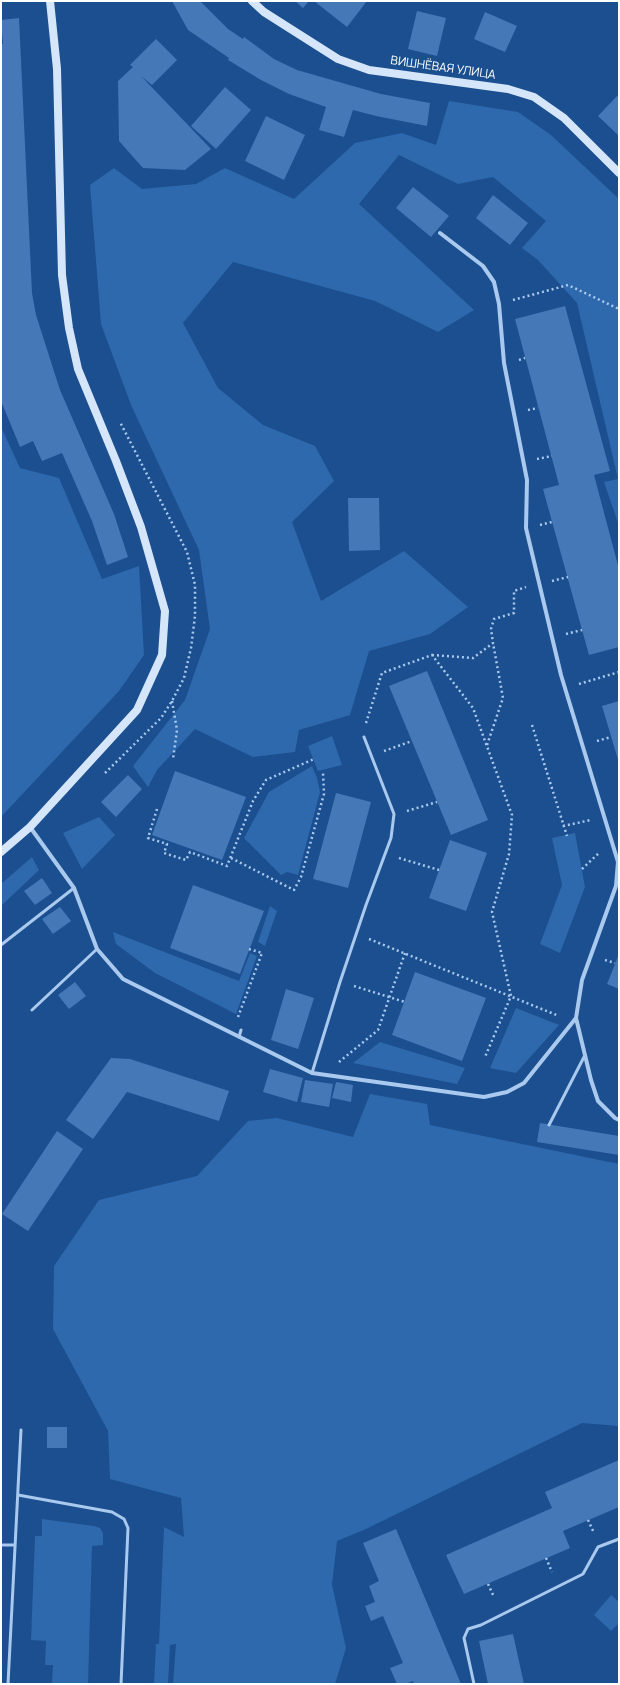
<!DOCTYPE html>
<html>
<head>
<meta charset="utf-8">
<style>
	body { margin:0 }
	#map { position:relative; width:620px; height:1685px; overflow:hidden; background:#1b4f8f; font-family:Manrope,sans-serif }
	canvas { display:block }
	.frame { position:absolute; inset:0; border:2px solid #fff; pointer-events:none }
</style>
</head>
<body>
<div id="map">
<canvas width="620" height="1685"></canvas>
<div class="frame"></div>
</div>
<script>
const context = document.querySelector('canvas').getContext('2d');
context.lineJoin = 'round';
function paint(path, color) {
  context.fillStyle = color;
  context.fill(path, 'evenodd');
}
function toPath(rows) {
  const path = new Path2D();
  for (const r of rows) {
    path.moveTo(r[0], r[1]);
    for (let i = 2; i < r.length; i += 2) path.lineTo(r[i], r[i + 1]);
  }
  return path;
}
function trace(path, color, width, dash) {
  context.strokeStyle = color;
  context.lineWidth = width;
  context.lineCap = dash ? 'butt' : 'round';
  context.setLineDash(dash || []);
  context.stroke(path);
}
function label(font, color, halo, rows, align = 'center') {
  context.font = font + ' Manrope,sans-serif';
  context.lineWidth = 3;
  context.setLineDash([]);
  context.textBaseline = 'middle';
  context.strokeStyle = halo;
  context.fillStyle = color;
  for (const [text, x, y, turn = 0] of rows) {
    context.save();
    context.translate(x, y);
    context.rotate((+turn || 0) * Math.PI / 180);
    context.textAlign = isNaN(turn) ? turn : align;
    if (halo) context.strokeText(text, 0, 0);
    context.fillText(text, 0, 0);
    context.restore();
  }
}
const green = toPath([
	[449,101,518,112,551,135,619,199,619,526,604,482,618,479,577,303,538,260,522,248,546,221,493,177,458,184,399,155,359,204,474,310,438,332,375,301,233,262,183,323,218,388,263,425,315,446,334,481,292,522,321,601,404,551,468,607,430,634,369,651,350,715,299,730,295,752,253,757,195,729,157,770,148,787,133,766,185,700,210,629,199,550,131,405,101,324,90,185,114,168,142,189,196,184,225,168,294,199,355,143,402,133,436,145],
	[1,427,20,468,59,478,102,579,139,566,144,655,119,691,1,817],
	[332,736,342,765,318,771,308,746],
	[312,766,317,778,320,792,298,875,287,872,281,875,244,838,269,792],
	[99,817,115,835,82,869,63,833],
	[575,833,585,887,560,953,540,944,562,885,552,838],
	[32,857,39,870,1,906,1,884],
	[270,906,277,911,265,946,258,942],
	[113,932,239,981,250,953,257,956,236,1014,155,973,116,944],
	[516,1008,559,1025,516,1073,490,1068],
	[380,1042,465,1068,457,1084,353,1063],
	[370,1094,427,1104,430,1125,619,1164,619,1426,582,1423,366,1529,337,1541,332,1585,346,1648,335,1684,173,1684,176,1644,170,1645,168,1684,154,1684,156,1644,159,1644,164,1527,184,1537,181,1498,110,1479,108,1431,53,1329,54,1266,99,1200,197,1176,248,1121,277,1118,353,1137],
	[42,1519,94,1526,100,1528,103,1533,103,1545,92,1546,88,1684,52,1684,53,1665,45,1665,46,1641,31,1640,35,1536,42,1536],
	[611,1595,619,1602,619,1623,611,1631,594,1615]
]);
const building = toPath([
	[172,1,200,1,228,29,243,39,244,37,274,59,297,70,381,94,430,103,427,126,376,116,353,110,344,137,319,130,326,107,289,94,261,80,228,60,229,58,188,30],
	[295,1,309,1,303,8],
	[314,1,367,1,347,27],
	[417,11,446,18,437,56,408,49],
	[485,12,517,26,505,52,474,39],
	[19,18,32,293,36,315,60,390,114,514,128,557,107,565,92,521,62,453,42,461,33,441,20,447,1,401,1,44,3,44,1,20],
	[156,39,177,60,152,85,141,76,211,149,185,170,143,168,119,141,118,81,133,67,130,65],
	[225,87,251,110,216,149,191,126],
	[617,96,619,98,619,136,598,116],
	[266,116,305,135,284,180,245,161],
	[413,187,449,216,431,237,396,208],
	[493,195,528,223,510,245,476,218],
	[565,306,610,471,594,475,619,569,619,647,589,655,543,489,559,485,515,319],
	[348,498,379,498,380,550,349,551],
	[427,671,488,820,451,835,389,686],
	[619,701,619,763,602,706],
	[175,771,246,797,222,860,152,835],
	[128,775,142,789,116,817,101,802],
	[336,793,371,802,348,888,313,879],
	[450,840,487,853,466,911,429,898],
	[42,878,52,893,35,905,24,891],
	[193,885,264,911,240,974,170,948],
	[60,907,71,921,53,934,42,919],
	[619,954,619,989,607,984],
	[415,972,486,998,462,1061,392,1035],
	[75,982,86,996,69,1009,58,995],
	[286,989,314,998,298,1049,271,1040],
	[111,1058,130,1059,229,1091,219,1121,127,1092,93,1139,66,1120],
	[270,1069,303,1078,297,1102,263,1092],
	[305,1080,333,1084,329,1107,301,1102],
	[336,1082,353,1085,351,1102,332,1098],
	[540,1123,619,1136,619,1155,537,1142],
	[57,1131,83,1149,28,1231,2,1214],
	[47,1427,67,1427,67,1448,47,1448],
	[619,1460,619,1507,563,1531,570,1548,464,1594,446,1555,552,1508,545,1492],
	[396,1529,461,1684,414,1684,413,1681,405,1684,397,1684,390,1668,403,1663,383,1616,371,1621,365,1606,375,1602,369,1586,379,1581,363,1543],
	[513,1634,524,1684,488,1684,479,1641]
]);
const path = toPath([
	[513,300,568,285,619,309],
	[519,360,525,358],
	[528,410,538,408],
	[537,459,552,456],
	[540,525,552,522],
	[552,581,568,577],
	[566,634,582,630],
	[432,655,473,658,493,643,491,629,494,619,514,613,514,591,526,587],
	[579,684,619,672],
	[172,701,177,730,173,759],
	[366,723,382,673,432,655,473,708,512,815,509,854,492,912,511,996,485,1057],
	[532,725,567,836],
	[597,741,611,737],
	[487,745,503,698,493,643],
	[384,751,412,741],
	[105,773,161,718,172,701,184,678,191,648,195,616,195,585,187,552,120,422],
	[157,809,148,838,167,844,164,853,186,860,190,852,227,866,253,801,266,780,314,759],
	[407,811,437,802],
	[563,826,591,820],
	[231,858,294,890,301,877,324,794,323,773],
	[399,858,439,870],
	[582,869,600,852],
	[369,939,559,1016],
	[605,960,615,963],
	[354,986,405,1002],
	[238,1017,262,953,249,949],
	[339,1062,378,1030,405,953],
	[588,1520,594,1533],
	[546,1558,552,1572],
	[488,1584,494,1597]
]);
const lane = toPath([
	[1,945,74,888],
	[32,1010,97,949],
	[239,1037,241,1030],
	[312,1073,340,982,366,905,391,838,394,814,364,737],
	[549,1125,585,1055],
	[18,1495,112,1512,124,1519,128,1528,121,1684],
	[1,1545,15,1545],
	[8,1684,21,1430],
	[474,1684,464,1638,468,1629,481,1625,583,1574,598,1547,619,1539]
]);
const street = toPath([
	[30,827,74,888,97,949,123,979,312,1073,484,1097,507,1092,524,1083,576,1018,582,980,616,886,618,862,561,675,526,528,527,480,504,363,499,304,494,282,483,266,440,233],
	[576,1018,591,1080,598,1101,615,1118,619,1120]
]);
const secondary = toPath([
	[252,1,264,12,338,59,369,70,508,89,534,97,564,118,619,173],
	[1,852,30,827,137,710,162,655,165,611,141,527,116,461,78,369,69,328,62,275,57,69,50,1]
]);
const streetNames = [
	["ВИШНЁВАЯ УЛИЦА",443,68,8]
];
paint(green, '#2e69ad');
paint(building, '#4478b7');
trace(path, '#a9c9ee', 2.5, [2, 3]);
trace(lane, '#a9c9ee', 3);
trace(street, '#a9c9ee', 4);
trace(secondary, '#d6e6fa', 8);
label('12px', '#fff', '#1b4f8f', streetNames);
</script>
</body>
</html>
